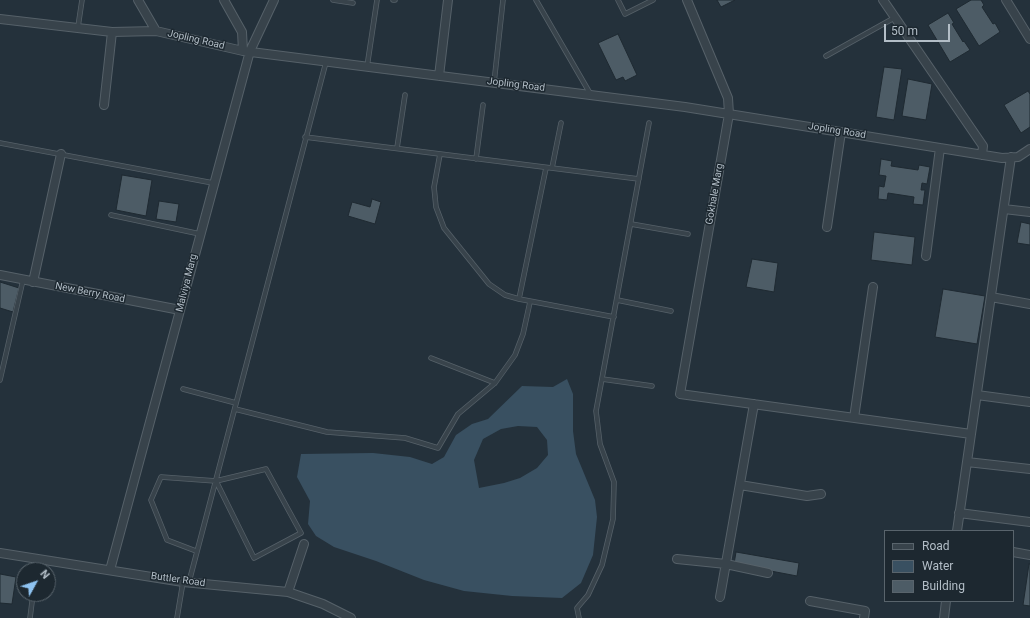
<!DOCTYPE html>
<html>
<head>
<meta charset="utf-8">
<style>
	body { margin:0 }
	#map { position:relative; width:1030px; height:618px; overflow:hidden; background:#24313b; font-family:Roboto,sans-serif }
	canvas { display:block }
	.legend { position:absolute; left:884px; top:530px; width:130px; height:72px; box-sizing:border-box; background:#1d2830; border:1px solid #59646c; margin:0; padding:5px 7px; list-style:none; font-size:12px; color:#b3bec7 }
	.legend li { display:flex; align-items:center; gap:8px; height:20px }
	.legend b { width:20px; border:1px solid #59646c }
	.north { position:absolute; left:16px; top:562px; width:40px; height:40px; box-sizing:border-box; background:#1d2830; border:1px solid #59646c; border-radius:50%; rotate:50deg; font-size:11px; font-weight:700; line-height:16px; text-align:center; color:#b3bec7 }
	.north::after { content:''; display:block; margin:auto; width:14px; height:18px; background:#8ec3f1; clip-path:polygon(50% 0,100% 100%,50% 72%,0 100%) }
	.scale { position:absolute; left:884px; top:24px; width:66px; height:18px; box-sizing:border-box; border:2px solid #b3bec7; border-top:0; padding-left:5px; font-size:12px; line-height:14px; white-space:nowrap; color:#b3bec7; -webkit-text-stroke:3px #1d2830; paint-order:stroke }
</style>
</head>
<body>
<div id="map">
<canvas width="1030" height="618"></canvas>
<ul class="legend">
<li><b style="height:5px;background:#38434b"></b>Road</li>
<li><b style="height:11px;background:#395061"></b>Water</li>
<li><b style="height:11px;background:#4d5c66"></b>Building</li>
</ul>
<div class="north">N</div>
<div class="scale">50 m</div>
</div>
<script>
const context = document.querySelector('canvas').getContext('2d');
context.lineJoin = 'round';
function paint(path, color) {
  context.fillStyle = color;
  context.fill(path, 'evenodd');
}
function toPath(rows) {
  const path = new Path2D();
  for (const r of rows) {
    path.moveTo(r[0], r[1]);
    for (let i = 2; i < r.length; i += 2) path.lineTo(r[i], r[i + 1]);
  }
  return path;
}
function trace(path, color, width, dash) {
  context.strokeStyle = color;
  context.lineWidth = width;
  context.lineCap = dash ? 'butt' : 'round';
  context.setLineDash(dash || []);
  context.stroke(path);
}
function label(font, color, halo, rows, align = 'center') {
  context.font = font + ' Roboto,sans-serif';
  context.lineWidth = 3;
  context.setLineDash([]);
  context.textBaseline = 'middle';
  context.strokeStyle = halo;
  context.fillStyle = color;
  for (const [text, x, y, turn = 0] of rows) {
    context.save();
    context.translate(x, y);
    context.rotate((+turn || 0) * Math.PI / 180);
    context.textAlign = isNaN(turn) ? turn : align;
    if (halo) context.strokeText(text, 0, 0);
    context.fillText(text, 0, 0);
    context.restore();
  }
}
const water = toPath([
	[567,379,573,394,573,431,576,454,595,500,597,517,593,555,581,583,562,598,512,596,464,591,424,580,376,561,334,547,316,536,308,524,310,501,297,477,301,454,373,453,410,457,432,464,444,457,456,435,472,424,488,419,522,386,553,387],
	[518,426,537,427,547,440,548,455,537,468,520,478,504,483,479,488,474,460,483,439,501,429]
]);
const building = toPath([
	[717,0,735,0,721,7,717,0],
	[971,0,981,0,984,5,982,7,993,24,995,23,1000,32,979,46,956,9,971,0],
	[948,13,954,23,952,24,963,42,964,41,970,50,950,62,928,25,948,13],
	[618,34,637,75,625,81,623,77,616,80,598,43,618,34],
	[884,67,902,69,894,120,876,117,884,67],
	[908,79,932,84,926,120,902,116,908,79],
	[1028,91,1030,94,1030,127,1021,133,1004,105,1028,91],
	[881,159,892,161,891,166,918,170,919,165,930,167,927,184,922,183,921,190,925,190,923,205,913,204,914,197,888,193,887,200,878,199,879,186,884,187,886,176,879,175,881,159],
	[122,175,152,180,146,216,116,210,122,175],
	[372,199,381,202,375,224,348,216,352,202,370,207,372,199],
	[159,201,179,204,176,222,156,219,159,201],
	[1021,222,1030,224,1030,245,1017,243,1021,222],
	[874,232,915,237,912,265,871,260,874,232],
	[752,259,778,263,774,292,746,287,752,259],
	[0,282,19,288,13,312,0,308,0,282],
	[943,289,985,296,977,344,935,337,943,289],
	[736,552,799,563,797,576,734,564,736,552],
	[1029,564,1030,564,1030,606,1023,605,1029,564],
	[0,574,16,577,12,604,0,603,0,574]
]);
const lane = toPath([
	[333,0,353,3],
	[393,0,395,0],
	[536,0,591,95],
	[618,0,625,14,653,0],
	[78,27,82,0],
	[826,56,894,18],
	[367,67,377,0],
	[494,83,503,0],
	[305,137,639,179],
	[0,143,213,183],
	[397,148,405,95],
	[440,154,434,187,436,207,444,228,489,284,505,295,519,299,614,317],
	[476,159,483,105],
	[552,168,561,123],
	[111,215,200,234],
	[631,224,688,234],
	[519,299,546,168],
	[617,300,671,311],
	[431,358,495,383],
	[602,379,652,386],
	[0,380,23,280],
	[183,389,236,403],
	[235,409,327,432,405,438,438,448,458,414,495,383,515,355,523,334,530,302],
	[196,551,167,540,151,500,161,477,216,481,266,469,301,533,254,558,216,481],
	[35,570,36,559],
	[189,582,326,62],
	[30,618,33,594],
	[177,618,183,582],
	[579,618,577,608,588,595,602,565,613,519,614,482,600,444,596,411,649,123]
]);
const street = toPath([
	[138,0,156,31],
	[224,0,242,32,243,51],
	[687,0,728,98,729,114,680,394,971,434],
	[883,0,983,146,982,155],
	[1006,0,1030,39],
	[0,19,112,32,156,31,243,51,685,107,1002,158,1018,157,1030,149],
	[439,76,448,0],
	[104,105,112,32],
	[1004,209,1030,212],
	[827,227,841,132],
	[926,256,940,148],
	[0,275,180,310],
	[33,282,61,154],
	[991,297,1030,304],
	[977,395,1030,402],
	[854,418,873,287],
	[967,462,1030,469],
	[740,485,807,496,821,494],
	[959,513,1030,522],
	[957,531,1011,157],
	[1013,552,1030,555],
	[0,553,183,582,288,592,323,604,351,618],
	[677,559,726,564,768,573],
	[110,570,250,51,274,0],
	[288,592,304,544],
	[720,597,754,404],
	[810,601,865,611,864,618],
	[944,618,946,601]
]);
const streetNames = [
	["Jopling Road",196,40,13],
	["Jopling Road",516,85,7],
	["Jopling Road",837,131,9],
	["Gokhale Marg",715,194,-80],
	["Malviya Marg",187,283,-76],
	["New Berry Road",90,293,11],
	["Buttler Road",178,580,8]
];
paint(water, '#395061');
paint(building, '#4d5c66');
trace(building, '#1f2a32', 1);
trace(lane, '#566169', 5.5);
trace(street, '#566169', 10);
trace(lane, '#38434b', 4);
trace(street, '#38434b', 8);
label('10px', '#b3bec7', '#1d2830', streetNames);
</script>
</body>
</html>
